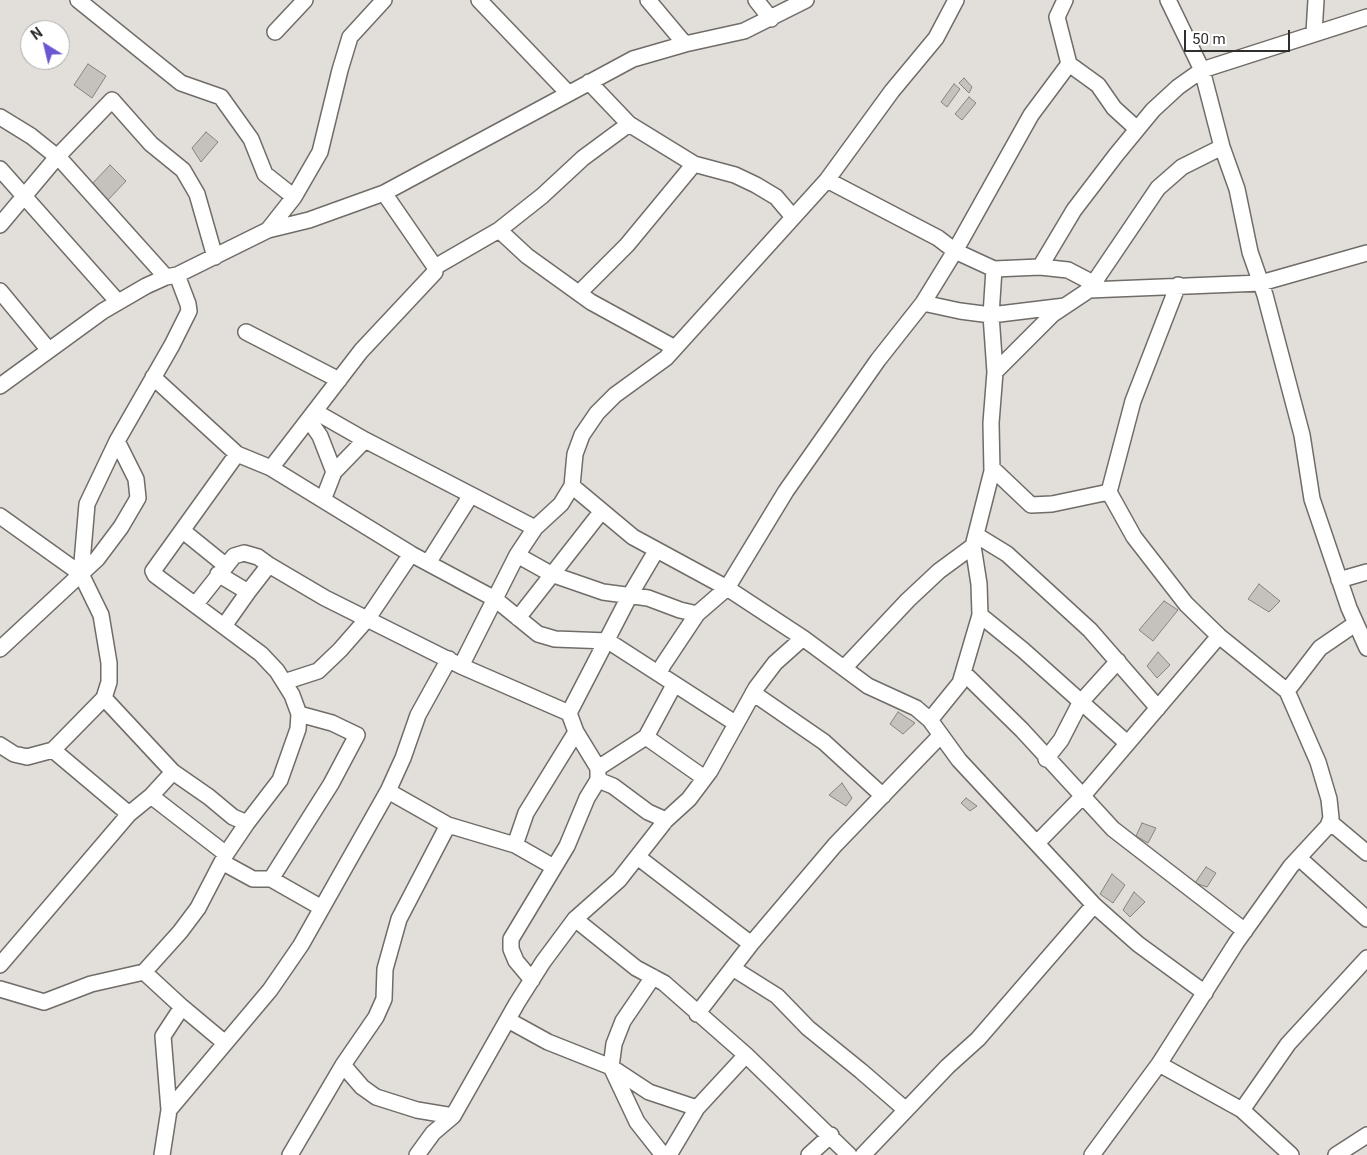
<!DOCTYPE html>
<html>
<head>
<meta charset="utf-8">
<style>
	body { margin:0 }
	#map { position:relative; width:1367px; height:1155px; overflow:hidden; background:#e2ded9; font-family:Roboto,sans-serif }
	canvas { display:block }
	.north { position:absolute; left:20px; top:20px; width:50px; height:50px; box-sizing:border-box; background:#fff; border:1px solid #acabab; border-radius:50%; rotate:324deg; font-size:14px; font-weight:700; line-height:20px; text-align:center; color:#302e2c }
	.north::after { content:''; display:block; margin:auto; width:18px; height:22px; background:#6a56d0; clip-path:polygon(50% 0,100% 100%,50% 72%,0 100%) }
	.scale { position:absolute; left:1184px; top:30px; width:106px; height:22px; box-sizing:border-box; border:2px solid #302e2c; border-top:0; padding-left:6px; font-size:15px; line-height:18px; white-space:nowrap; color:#302e2c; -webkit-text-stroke:4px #fff; paint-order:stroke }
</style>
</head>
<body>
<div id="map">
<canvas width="1367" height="1155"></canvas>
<div class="north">N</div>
<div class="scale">50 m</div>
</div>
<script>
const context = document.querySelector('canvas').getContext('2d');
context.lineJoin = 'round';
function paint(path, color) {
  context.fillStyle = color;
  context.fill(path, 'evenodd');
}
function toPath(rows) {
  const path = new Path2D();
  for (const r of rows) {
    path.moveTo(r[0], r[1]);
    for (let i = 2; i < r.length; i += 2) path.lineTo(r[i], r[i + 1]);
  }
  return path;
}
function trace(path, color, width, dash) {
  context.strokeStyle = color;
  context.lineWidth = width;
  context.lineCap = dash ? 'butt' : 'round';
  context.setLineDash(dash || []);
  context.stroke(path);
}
const building = toPath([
	[88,64,106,76,92,98,74,85,88,64],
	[964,78,972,87,969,93,959,83,964,78],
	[954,84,960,89,947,107,941,102,954,84],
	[969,97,976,103,962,120,955,114,969,97],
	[206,132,218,142,201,162,192,148,206,132],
	[110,165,126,181,107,201,91,185,110,165],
	[1259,584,1280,601,1269,612,1248,599,1259,584],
	[1164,601,1178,610,1153,641,1139,630,1164,601],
	[1158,652,1170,665,1157,678,1147,666,1158,652],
	[898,712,915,723,903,734,890,724,898,712],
	[842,783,852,798,846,806,829,795,842,783],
	[966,798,977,806,970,811,961,803,966,798],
	[1142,823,1156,828,1148,843,1136,836,1142,823],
	[1206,867,1216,873,1207,887,1195,883,1206,867],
	[1112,874,1125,885,1113,903,1100,894,1112,874],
	[1134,892,1145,902,1130,917,1123,910,1134,892]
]);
const minor = toPath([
	[78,0,181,83,221,97,251,139,265,174,294,197],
	[479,0,568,93],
	[648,0,685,44],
	[756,0,771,19],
	[1065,0,1057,17,1069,64,1098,85,1114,108,1137,129],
	[1168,0,1202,70,1222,147,1237,189,1250,252,1265,295,1302,435,1312,499,1349,608,1367,648],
	[275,32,305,0],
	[1314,33,1316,0],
	[589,82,629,124,694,164,735,175,756,185,776,197,793,217],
	[0,117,31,136,61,160,166,277],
	[0,169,118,302],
	[827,180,938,238,955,251,994,269,1040,267,1068,270,1093,283],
	[0,225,57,157,112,100,151,144,183,170,197,194,215,257],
	[268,230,294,197,320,152,340,70,350,37,384,0],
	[499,230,527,256,591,302,675,348],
	[435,267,499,230,542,196,583,158,629,124],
	[1040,267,1074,210,1116,155,1153,110,1178,87,1202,70,1367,17],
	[1089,290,1261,283,1367,253],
	[0,291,48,349],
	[579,293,627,245,694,164],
	[923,303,960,311,991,315,1065,306],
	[246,332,339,380],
	[995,372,1053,314,1089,290,1158,188,1182,167,1222,147],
	[153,377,237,454,271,468,411,554,495,599,538,634,555,639,608,641,735,723],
	[0,386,103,311,146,286,166,277,177,275,268,230,309,220,384,193,633,59,685,44,744,31,806,0],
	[316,412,365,440,535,528],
	[309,420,320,436,334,472],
	[271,468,361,351,435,272,435,267,384,193],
	[992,468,1031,505,1052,504,1109,492],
	[572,486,633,537,727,588,803,638,868,686,916,708,930,720,959,760,1094,905,1138,944,1205,993],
	[323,500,334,472,365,440],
	[0,516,81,574],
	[183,531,225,565],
	[976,535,1007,554,1090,630,1158,708],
	[517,555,551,574,603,592,648,598,680,610,697,614],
	[428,563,471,495],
	[218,574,248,592,269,565,325,598,461,666,569,713,576,732,598,768,598,780,587,798,567,846,511,939,511,949,516,961,532,980],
	[1339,580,1367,572],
	[195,605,234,556,244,553,258,557,269,565],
	[980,615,1023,650,1127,743],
	[518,618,601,512],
	[224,626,248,592],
	[0,649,97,559,121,527,138,498,136,479,117,441],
	[461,666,517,555,535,528,561,504,572,486,575,454,582,435,597,413,615,395,666,358,827,180,892,91,936,38,956,0],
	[844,668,908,600,939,571,973,546],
	[964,673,1022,730,1113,829,1245,931],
	[659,674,663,665,697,614,727,588,786,491,878,360,923,303,955,251,1031,115,1069,64],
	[284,682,318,671,340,650,368,618,411,554],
	[1287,691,1320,648,1355,624],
	[753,693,824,742,883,796],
	[569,713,630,595,656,551],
	[930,720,960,683,980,615,979,584,973,546,992,471,991,423,995,372,991,315,994,269],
	[646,737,703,777],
	[0,745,14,754,27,757,53,750,129,814],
	[53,750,104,698],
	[1046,759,1061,740,1080,703,1118,661],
	[598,768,646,737,674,685],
	[173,772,209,797,233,817,247,823],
	[598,780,613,786,648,812,666,820],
	[388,791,448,825,515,845,552,866],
	[151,796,226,854],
	[1330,822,1367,853],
	[1037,843,1081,798,1219,636],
	[515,845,526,813,576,732],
	[639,858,751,944],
	[1299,858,1367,919],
	[222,862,253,879,271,879,322,908],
	[271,879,331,784,357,735,332,723,299,714],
	[575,919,636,968,664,983,746,1055,849,1155],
	[0,965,129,814,151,796,173,772,104,698,109,682,109,663,101,615,81,574,87,504,117,441,172,345,189,311,188,304,177,275],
	[734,969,777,996,808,1028,861,1071,906,1110],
	[144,972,182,1007,163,1036,169,1110,162,1155],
	[653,977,623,1021,614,1044,611,1067,637,1122,663,1155],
	[0,989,44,1002,91,984,144,972,180,932,198,908,226,854,247,823,280,780,298,729,299,714,292,695,277,671,261,654,155,575,153,571,237,454],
	[182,1007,225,1043],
	[697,1014,751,944,835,845,941,735],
	[508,1020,548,1042,611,1067,649,1092,697,1108],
	[1159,1064,1242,1110,1291,1155],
	[343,1065,362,1087,376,1097,417,1110,453,1116],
	[169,1110,270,990,301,945,388,791,403,758,418,715,449,659],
	[1242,1110,1288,1044,1367,958],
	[290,1155,343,1065,376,1017,384,999,385,969,399,919,448,825],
	[417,1155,433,1133,453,1116,517,1003,543,962,575,919,619,880,666,820,689,799,710,771,756,688,775,663,803,638],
	[669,1155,697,1108,746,1055],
	[809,1155,831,1135],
	[863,1155,948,1066,978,1039,1094,905],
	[1092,1155,1159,1064,1236,943,1291,866,1328,826,1331,818,1329,799,1318,762,1287,691,1219,636,1186,604,1134,537,1109,492,1133,401,1178,285],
	[1336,1155,1367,1135]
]);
paint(building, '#c5c1bc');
trace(building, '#86837e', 1);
trace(minor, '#706c68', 18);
trace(minor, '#fff', 15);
</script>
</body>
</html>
